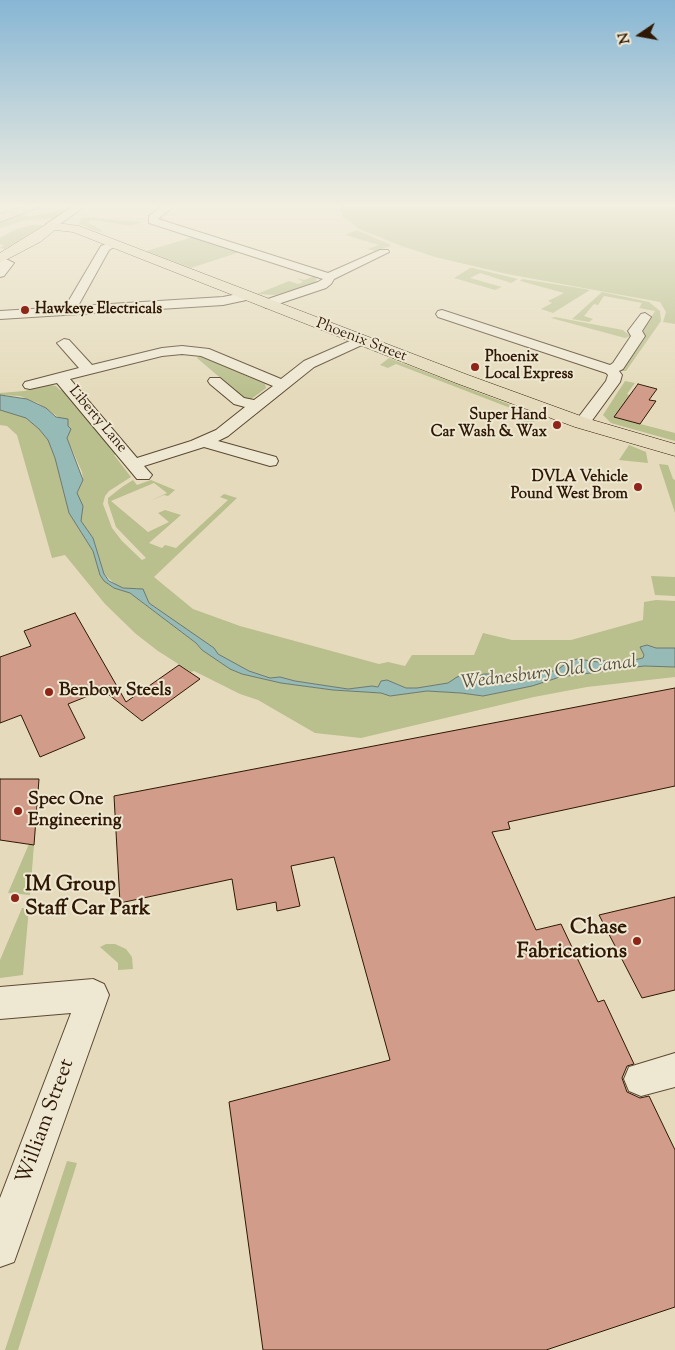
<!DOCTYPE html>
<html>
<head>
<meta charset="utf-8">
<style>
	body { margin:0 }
	#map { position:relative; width:675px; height:1350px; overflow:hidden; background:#e5dbbc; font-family:"Sorts Mill Goudy",serif }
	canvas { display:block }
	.north { position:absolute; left:615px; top:10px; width:50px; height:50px; -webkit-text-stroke:4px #eee8d3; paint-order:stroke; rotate:258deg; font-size:14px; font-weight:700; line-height:20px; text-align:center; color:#2f1804 }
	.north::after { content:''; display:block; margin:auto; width:18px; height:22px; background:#2f1804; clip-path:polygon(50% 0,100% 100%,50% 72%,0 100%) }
</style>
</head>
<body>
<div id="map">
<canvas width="675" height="1350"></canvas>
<div class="north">N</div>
</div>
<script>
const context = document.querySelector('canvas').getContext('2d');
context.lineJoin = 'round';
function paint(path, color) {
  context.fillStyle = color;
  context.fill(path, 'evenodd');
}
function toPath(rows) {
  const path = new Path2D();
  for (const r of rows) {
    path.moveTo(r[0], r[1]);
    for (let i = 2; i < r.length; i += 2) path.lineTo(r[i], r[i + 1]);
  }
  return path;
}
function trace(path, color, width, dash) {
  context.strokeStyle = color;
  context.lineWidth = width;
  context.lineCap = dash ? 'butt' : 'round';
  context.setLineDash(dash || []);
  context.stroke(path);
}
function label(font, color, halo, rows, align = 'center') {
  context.font = font + ' "Sorts Mill Goudy",serif';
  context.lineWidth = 4;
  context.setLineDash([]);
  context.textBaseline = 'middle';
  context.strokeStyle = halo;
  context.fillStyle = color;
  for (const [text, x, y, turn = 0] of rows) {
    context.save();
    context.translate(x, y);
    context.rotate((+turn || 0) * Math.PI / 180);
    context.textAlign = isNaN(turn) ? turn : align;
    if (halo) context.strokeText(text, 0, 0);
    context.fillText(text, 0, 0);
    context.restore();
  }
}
const green = toPath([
	[337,205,485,205,486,207,489,207,490,205,675,205,675,324,663,322,666,312,660,302,507,274,435,257,399,245,359,229,343,217],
	[61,210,67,210,54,219,26,220,0,228,0,221,17,215,32,216],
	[83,217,141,222,142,222,130,226,95,220,87,222,103,231,99,232,79,224],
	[30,225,45,225,5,249,0,248,4,245,0,244,0,238,14,230],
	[357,230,389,244,391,246,375,251,367,249,379,245,345,235],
	[193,237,240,252,191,268,146,251],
	[470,268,473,268,518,279,511,283,480,273,470,278,502,287,495,290,454,278],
	[315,276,317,277,315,284,275,295,257,294,289,281,298,284,303,282,297,278,304,280],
	[522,279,579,288,590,290,553,313,541,309,552,303,548,301,564,293,520,281],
	[602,292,649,302,660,311,661,321,626,371,619,371,655,311,639,308,642,303,604,296,598,305,594,304,584,316,593,319,589,322,572,319],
	[555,317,623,330,630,336,625,338,551,318],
	[199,356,265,384,266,388,250,400,245,399,197,358],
	[389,358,537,415,539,417,533,423,515,420,514,417,521,412,396,364,388,368,380,365],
	[625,381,635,383,627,394,630,395,621,419,675,433,675,441,611,423,603,415],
	[50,385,56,386,60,390,63,389,118,453,114,455,131,477,109,491,105,496,103,504,112,528,122,541,142,560,146,558,116,527,108,503,108,498,122,487,133,480,137,485,151,480,175,490,168,496,164,495,150,501,167,493,154,483,111,501,148,532,169,522,158,513,165,510,181,515,149,543,162,548,165,545,176,548,228,500,220,497,224,494,237,498,154,577,193,609,240,626,379,664,388,662,405,666,412,655,474,655,483,633,512,640,571,640,643,620,644,602,656,600,675,601,675,648,656,648,647,645,643,658,634,660,616,662,609,660,598,662,578,659,569,661,560,669,553,671,520,676,498,674,484,674,476,677,465,675,448,683,417,688,406,688,395,683,380,685,378,687,372,686,348,689,295,681,280,677,270,678,249,671,217,654,214,648,177,624,149,603,138,588,128,589,117,586,104,574,93,538,81,521,77,494,83,480,82,472,67,438,68,432,61,419,38,403,20,396,0,395,0,393,24,391],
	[0,410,26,418,39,429,48,440,55,458,69,513,93,551,100,575,104,581,114,588,130,593,196,643,202,650,230,669,242,674,281,683,333,690,381,693,390,696,427,691,461,693,483,696,532,686,545,681,570,676,644,666,675,667,675,677,587,687,534,697,361,738,315,733,258,700,240,694,194,671,191,672,158,651,136,634,105,604,65,555,52,558,17,435,7,426,0,425],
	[629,445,646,452,648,463,619,460],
	[659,464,668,465,673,479,675,480,675,513],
	[651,576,675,577,675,596,655,595],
	[29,844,34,845,30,895,8,893],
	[22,908,29,908,23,975,0,978,0,960],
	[106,944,115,944,126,949,132,957,133,969,118,970,118,963,100,947],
	[67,1161,77,1163,18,1350,5,1350]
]);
const water = toPath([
	[0,395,27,399,46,408,56,417,68,419,68,426,71,429,67,438,83,480,77,493,83,506,81,521,93,538,104,574,109,581,123,588,143,589,149,603,214,648,218,654,249,671,270,678,280,677,295,681,348,689,372,686,378,687,381,681,387,680,406,688,417,688,448,683,457,677,465,675,476,677,484,674,498,674,520,676,553,671,560,668,569,661,578,659,598,662,609,660,616,662,634,660,643,658,644,655,640,647,647,645,656,648,675,648,675,667,644,666,560,677,532,686,483,696,461,693,427,691,390,696,381,693,333,690,281,683,242,674,230,669,202,650,196,643,130,593,114,588,104,581,100,575,93,551,69,513,55,458,48,440,39,429,26,418,0,410,0,395]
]);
const building = toPath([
	[638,384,657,389,649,400,656,401,640,424,614,417,638,384],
	[75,613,126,702,179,665,200,679,142,721,103,690,68,704,85,738,40,757,21,715,0,723,0,657,31,646,24,631,75,613],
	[675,688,675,786,508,822,510,829,492,832,536,930,561,924,598,1002,604,1000,634,1064,627,1066,622,1078,627,1092,640,1098,649,1096,675,1150,675,1307,546,1350,263,1350,229,1102,390,1060,334,857,291,866,300,906,277,911,276,902,237,910,232,879,120,903,114,796,675,688],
	[0,779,39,779,34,845,0,840,0,779],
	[675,897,675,990,642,998,599,915,675,897]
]);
const minor = toPath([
	[75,205,87,205,54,228,46,228,46,224,75,205],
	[164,205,175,205,158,219,328,273,380,250,388,250,389,252,334,279,331,284,326,288,266,308,260,304,262,301,318,282,323,279,149,223,149,216,164,205],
	[114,241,119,244,109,250,78,306,223,297,247,292,253,296,251,299,223,305,0,319,0,311,65,307,101,246,114,241],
	[0,256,14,263,4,276,0,277,0,256],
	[442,310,610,365,613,363,631,336,628,331,641,314,645,313,651,317,642,331,645,336,623,369,619,371,622,375,620,382,588,426,582,428,576,426,574,423,606,381,608,375,606,373,438,317,436,314,438,311,442,310],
	[359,337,364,338,366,341,364,344,314,367,228,436,218,441,276,457,278,461,276,465,270,466,204,447,144,466,152,475,149,479,137,479,57,383,30,389,25,388,23,385,25,382,79,368,57,343,64,339,69,340,92,365,162,348,182,346,209,349,281,379,304,361,359,337],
	[182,354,201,356,273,386,254,400,244,398,220,378,210,378,208,381,210,384,234,404,245,407,216,430,191,441,137,458,70,379,162,356,182,354],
	[93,979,104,984,109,995,19,1248,14,1262,0,1267,0,1198,71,1013,0,1019,0,987,93,979],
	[675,1053,675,1087,641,1096,629,1091,624,1079,629,1067,675,1053]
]);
const major = toPath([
	[50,222,79,226,468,375,589,419,675,444,675,456,575,427,456,383,73,232,55,230,40,242,0,263,0,253,50,222]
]);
const highway = toPath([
	[24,205,42,205,40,207,0,222,0,214,24,205]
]);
const markers = [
	[25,310,5,"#8f2418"],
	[475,367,5,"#8f2418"],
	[557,425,5,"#8f2418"],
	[638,487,5,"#8f2418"],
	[49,692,5,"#8f2418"],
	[18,811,5,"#8f2418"],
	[15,898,5,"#8f2418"],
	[637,941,5,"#8f2418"]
];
const farPoinames = [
	["Hawkeye Electricals",35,310],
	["Phoenix",485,358],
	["Local Express",485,375],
	["Super Hand",547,416,"right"],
	["Car Wash & Wax",547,433,"right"],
	["DVLA Vehicle",628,478,"right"],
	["Pound West Brom",628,495,"right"]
];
const farStreetnames = [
	["Phoenix Street",361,341,21],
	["Liberty Lane",97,420,50]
];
const poiNames = [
	["Benbow Steels",59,692],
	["Spec One",28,801],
	["Engineering",28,822]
];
const waterNames = [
	["Wednesbury Old Canal",549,674,-7]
];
const nearPoinames = [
	["IM Group",25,886],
	["Staff Car Park",25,910],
	["Chase",627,929,"right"],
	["Fabrications",627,953,"right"]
];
const nearStreetnames = [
	["William Street",47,1122,-70]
];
paint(green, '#b9bf8d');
paint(water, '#96bab6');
trace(water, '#6d796f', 1);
paint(building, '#d19c89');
trace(building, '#2f1804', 1);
trace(minor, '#5c4932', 2);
trace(major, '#2f1804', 1);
trace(highway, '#2f1804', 1);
paint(minor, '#eee8d3');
paint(major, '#e5dbbc');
paint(highway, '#e5dbbc');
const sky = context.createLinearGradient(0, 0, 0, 394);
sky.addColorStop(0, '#87b6d4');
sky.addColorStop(0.52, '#f3efe1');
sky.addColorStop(1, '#f3efe100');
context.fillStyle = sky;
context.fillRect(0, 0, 675, 394);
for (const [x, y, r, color] of markers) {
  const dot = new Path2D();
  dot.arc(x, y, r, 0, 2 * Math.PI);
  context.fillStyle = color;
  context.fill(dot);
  trace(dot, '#eee8d3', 2);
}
label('bold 15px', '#2f1804', '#eee8d3', farPoinames, 'left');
label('15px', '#2f1804', '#eee8d3', farStreetnames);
label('bold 18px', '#2f1804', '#eee8d3', poiNames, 'left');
label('italic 19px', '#535142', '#eee8d3', waterNames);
label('bold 21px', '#2f1804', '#eee8d3', nearPoinames, 'left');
label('21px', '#2f1804', '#eee8d3', nearStreetnames);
</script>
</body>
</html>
